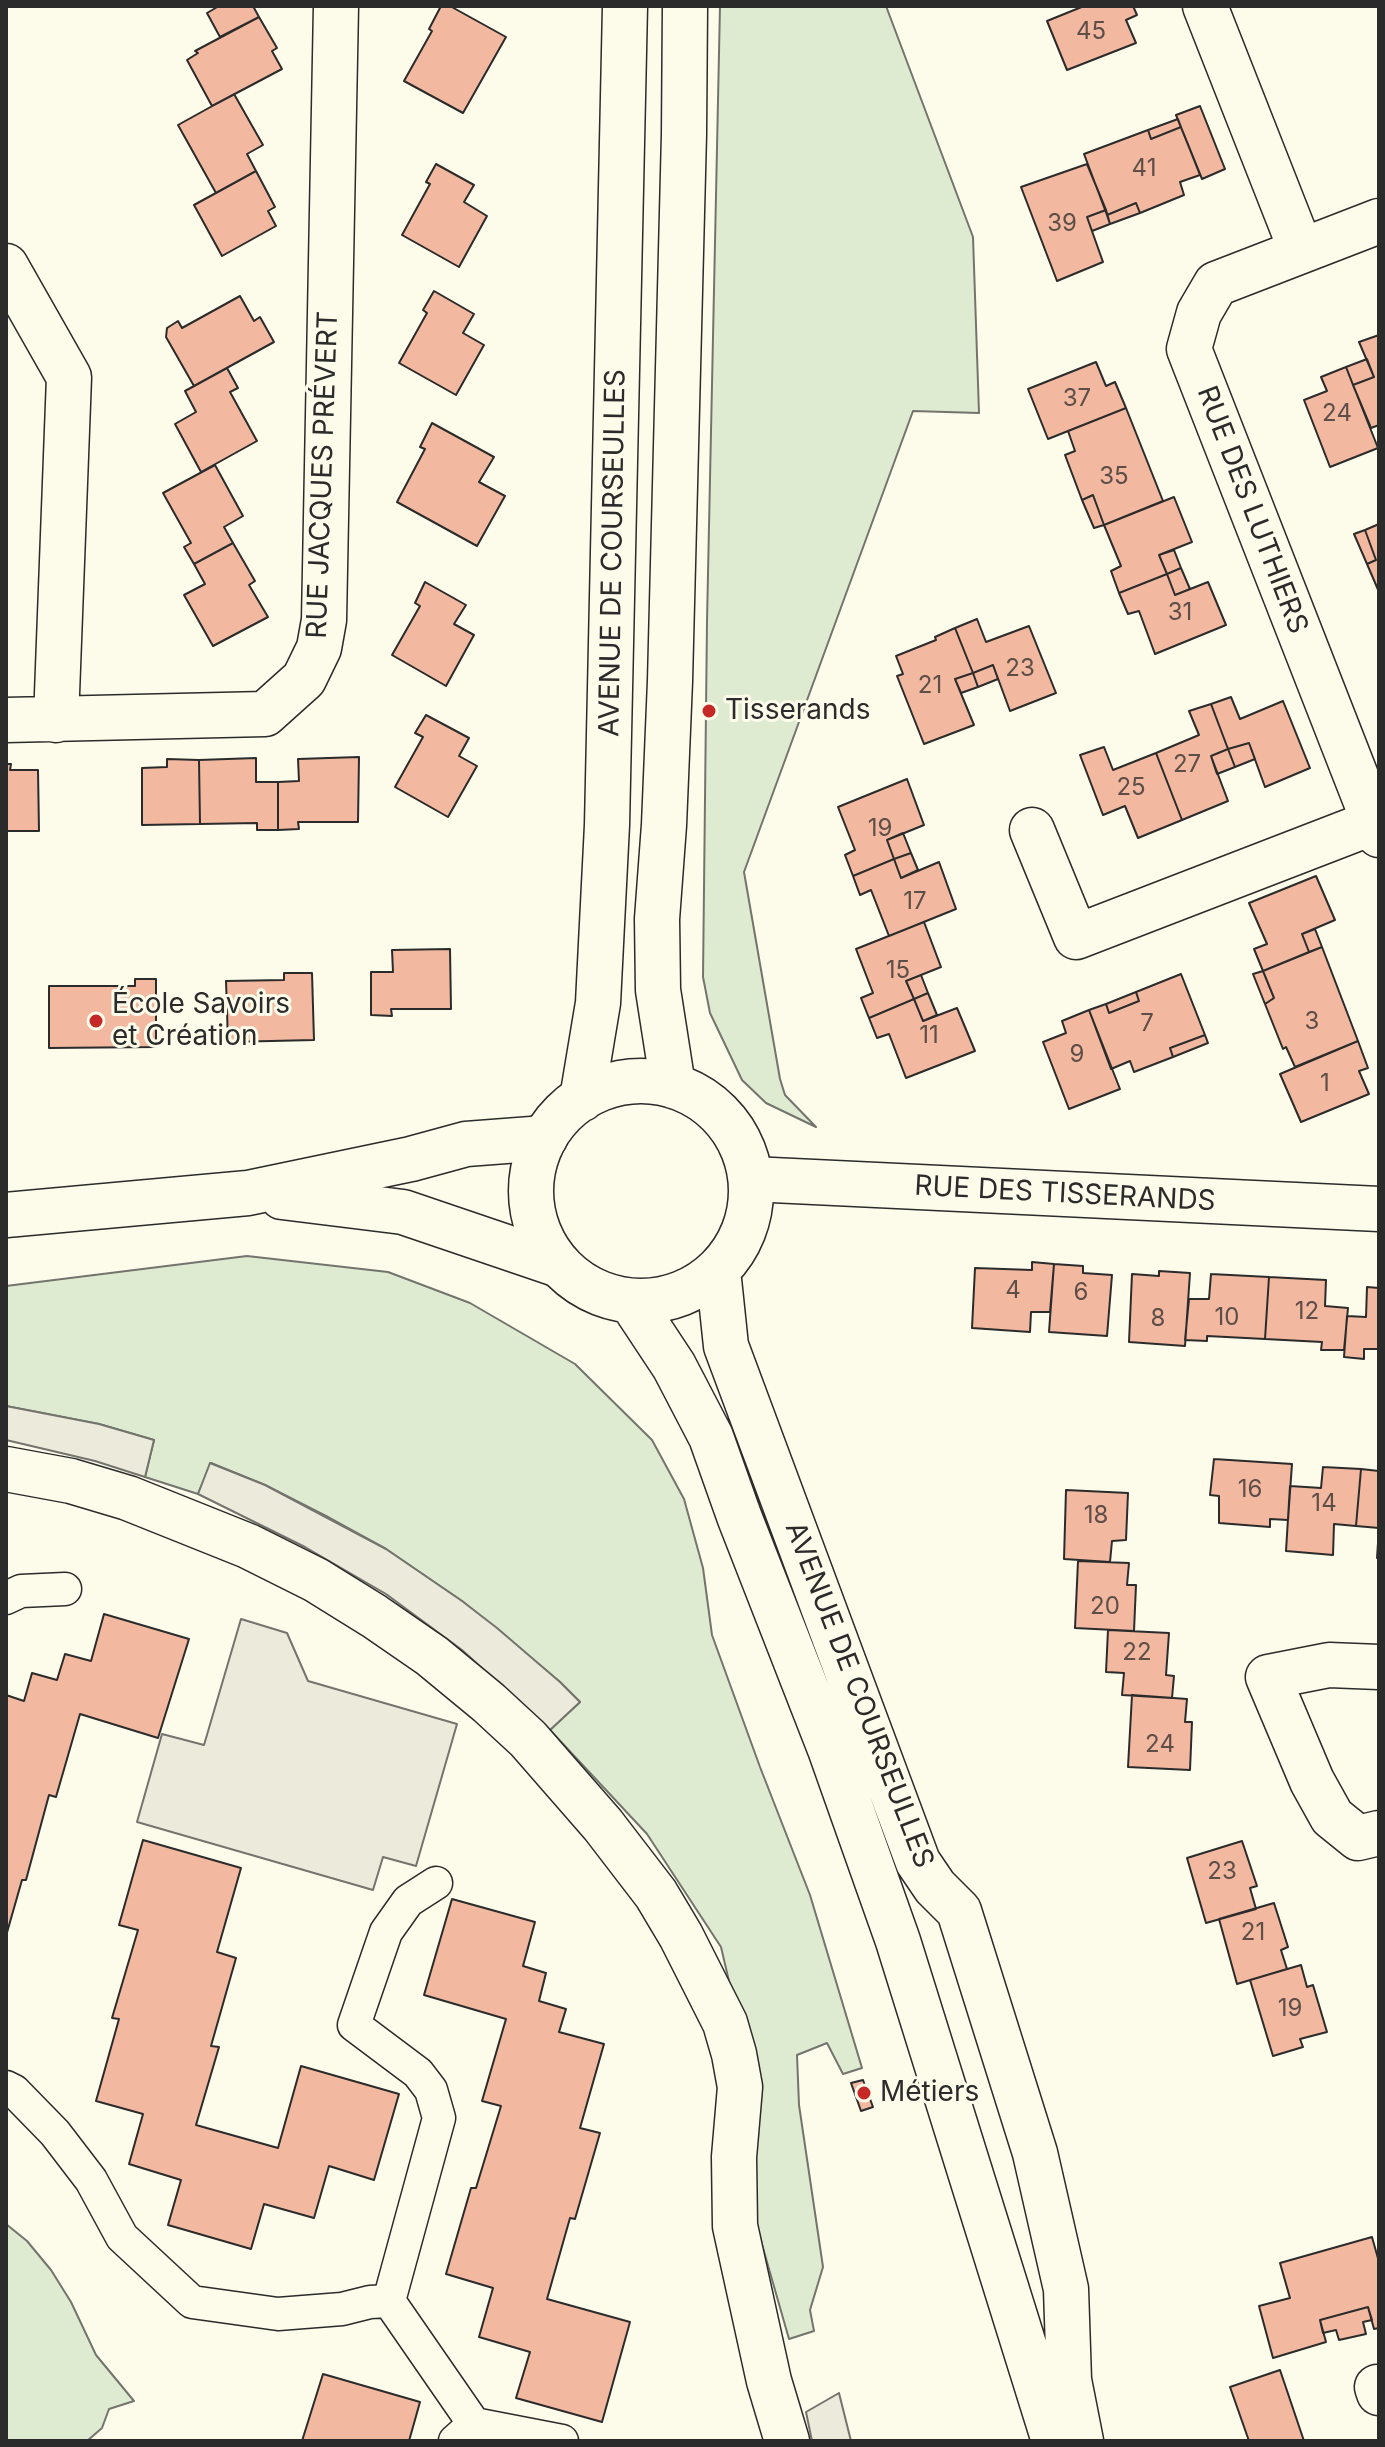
<!DOCTYPE html>
<html>
<head>
<meta charset="utf-8">
<style>
	body { margin:0 }
	#map { position:relative; width:1385px; height:2447px; overflow:hidden; background:#fdfbea; font-family:Inter,sans-serif }
	canvas { display:block }
	.frame { position:absolute; inset:0; border:8px solid #2b2b2b; pointer-events:none }
</style>
</head>
<body>
<div id="map">
<canvas width="1385" height="2447"></canvas>
<div class="frame"></div>
</div>
<script>
const context = document.querySelector('canvas').getContext('2d');
context.lineJoin = 'round';
function paint(path, color) {
  context.fillStyle = color;
  context.fill(path, 'evenodd');
}
function toPath(rows) {
  const path = new Path2D();
  for (const r of rows) {
    if (r.length === 3) {
      path.moveTo(r[0] + r[2], r[1]);
      path.arc(r[0], r[1], r[2], 0, 2 * Math.PI);
      continue;
    }
    path.moveTo(r[0], r[1]);
    for (let i = 2; i < r.length; i += 2) path.lineTo(r[i], r[i + 1]);
  }
  return path;
}
function trace(path, color, width, dash) {
  context.strokeStyle = color;
  context.lineWidth = width;
  context.lineCap = dash ? 'butt' : 'round';
  context.setLineDash(dash || []);
  context.stroke(path);
}
function label(font, color, halo, rows, align = 'center') {
  context.font = font + ' Inter,sans-serif';
  context.lineWidth = 6;
  context.setLineDash([]);
  context.textBaseline = 'middle';
  context.strokeStyle = halo;
  context.fillStyle = color;
  for (const [text, x, y, turn = 0] of rows) {
    context.save();
    context.translate(x, y);
    context.rotate((+turn || 0) * Math.PI / 180);
    context.textAlign = isNaN(turn) ? turn : align;
    if (halo) context.strokeText(text, 0, 0);
    context.fillText(text, 0, 0);
    context.restore();
  }
}
const green = toPath([
	[720,6,886,6,973,237,979,413,913,411,744,872,780,1079,785,1095,816,1127,766,1103,742,1080,710,1013,703,977,707,621,720,6],
	[247,1256,388,1272,470,1303,575,1364,652,1440,684,1499,703,1568,712,1635,760,1767,810,1895,862,2068,843,2074,827,2043,797,2055,799,2105,823,2267,810,2310,814,2331,789,2339,753,2213,757,2101,721,1947,647,1834,550,1730,580,1702,560,1682,462,1601,386,1549,326,1516,265,1485,211,1463,198,1494,145,1477,154,1440,99,1424,6,1406,6,1286,247,1256],
	[6,2224,27,2241,51,2270,71,2302,96,2355,134,2401,109,2409,102,2428,87,2441,6,2441,6,2224]
]);
const parking = toPath([
	[6,1406,99,1424,154,1440,145,1477,95,1461,6,1440,6,1406],
	[210,1463,265,1485,386,1549,462,1601,497,1628,560,1682,580,1702,550,1730,462,1650,386,1594,305,1547,198,1494,210,1463],
	[241,1619,287,1633,308,1681,457,1724,416,1866,383,1857,373,1890,137,1822,162,1734,204,1745,241,1619],
	[839,2393,851,2441,812,2441,806,2412,839,2393]
]);
const building = toPath([
	[219,6,253,6,259,17,220,37,207,13,219,6],
	[441,6,450,6,506,37,463,113,404,81,432,31,429,29,441,6],
	[1084,6,1133,6,1137,15,1126,20,1136,43,1067,70,1047,21,1084,6],
	[259,17,277,48,272,51,282,69,212,106,187,60,198,53,195,51,259,17],
	[234,94,263,145,247,154,256,171,216,193,178,125,234,94],
	[1200,106,1225,169,1202,179,1176,115,1200,106],
	[1178,119,1181,127,1151,139,1148,130,1178,119],
	[1181,127,1200,175,1180,182,1184,195,1140,213,1136,203,1107,215,1084,154,1148,130,1151,139,1181,127],
	[436,164,474,185,464,202,487,216,459,267,402,235,430,184,426,182,436,164],
	[1087,164,1106,210,1087,217,1103,262,1057,281,1021,187,1087,164],
	[256,171,275,207,268,211,276,226,222,256,194,205,256,171],
	[1136,203,1140,213,1110,224,1107,215,1136,203],
	[1106,210,1110,224,1092,231,1087,217,1106,210],
	[434,291,474,314,463,333,484,345,456,395,399,363,427,313,423,310,434,291],
	[240,296,254,321,260,317,274,342,194,386,166,337,167,328,178,321,182,328,240,296],
	[1379,335,1379,425,1371,428,1353,385,1374,377,1359,342,1379,335],
	[1367,359,1374,377,1353,385,1346,367,1367,359],
	[1096,362,1106,386,1115,382,1126,408,1048,439,1028,389,1096,362],
	[1346,367,1378,448,1330,467,1304,400,1327,391,1321,377,1346,367],
	[227,368,238,388,230,392,257,441,201,472,175,424,196,412,185,391,227,368],
	[1126,408,1163,501,1104,525,1093,495,1082,500,1065,455,1075,451,1068,431,1126,408],
	[432,423,494,457,479,482,505,496,477,546,397,502,425,449,420,447,432,423],
	[215,465,243,516,224,527,233,543,194,564,184,547,191,543,163,493,215,465],
	[1093,495,1104,525,1094,528,1082,500,1093,495],
	[1174,497,1192,542,1159,555,1167,574,1119,593,1111,571,1121,566,1104,525,1174,497],
	[1379,524,1379,592,1367,564,1376,560,1365,530,1379,524],
	[1365,530,1376,560,1367,564,1354,534,1365,530],
	[233,543,255,581,249,585,268,617,213,646,184,595,205,584,194,564,233,543],
	[1174,550,1181,568,1167,574,1159,555,1174,550],
	[1181,568,1190,589,1175,595,1167,574,1181,568],
	[1167,574,1175,595,1208,582,1226,625,1155,654,1139,611,1128,614,1119,593,1167,574],
	[425,582,466,605,454,624,474,635,446,686,392,655,420,606,415,603,425,582],
	[977,619,986,642,1029,626,1056,693,1010,711,993,665,973,673,955,628,977,619],
	[955,628,973,673,955,679,974,725,924,744,897,676,903,674,896,656,936,640,935,637,955,628],
	[993,665,998,679,978,687,973,673,993,665],
	[973,673,978,687,961,693,955,679,973,673],
	[1231,697,1240,719,1283,701,1310,768,1265,787,1249,743,1228,749,1211,704,1231,697],
	[1211,704,1228,749,1211,756,1228,801,1182,820,1156,753,1199,735,1189,711,1211,704],
	[426,715,469,738,459,756,477,766,448,817,395,787,423,737,415,733,426,715],
	[1249,743,1255,759,1235,767,1228,749,1249,743],
	[1104,747,1113,770,1156,753,1182,820,1138,838,1125,806,1103,815,1080,755,1104,747],
	[1228,749,1235,767,1217,774,1211,756,1228,749],
	[359,757,358,822,298,822,299,829,278,830,278,782,299,781,298,759,359,757],
	[256,758,256,782,278,782,278,830,257,830,257,823,200,824,199,760,256,758],
	[167,759,199,760,200,824,142,825,142,768,167,767,167,759],
	[6,764,11,764,10,770,38,770,39,831,6,831,6,764],
	[907,779,924,825,887,840,894,859,853,876,845,855,855,850,838,807,907,779],
	[903,833,911,853,894,859,887,840,903,833],
	[911,853,918,870,901,878,894,859,911,853],
	[894,859,901,878,939,862,956,909,889,936,871,890,860,895,853,876,894,859],
	[1316,876,1335,920,1302,934,1309,952,1263,971,1254,949,1267,944,1249,903,1316,876],
	[924,922,941,967,906,981,914,999,869,1018,861,998,873,993,856,949,924,922],
	[1315,929,1322,947,1309,952,1302,934,1315,929],
	[1322,947,1358,1041,1295,1067,1286,1047,1283,1049,1265,1004,1274,998,1263,971,1322,947],
	[450,949,451,1009,391,1009,392,1016,371,1015,371,972,393,972,392,950,450,949],
	[1263,971,1274,998,1265,1004,1253,974,1263,971],
	[284,973,312,973,314,1040,228,1042,226,981,284,980,284,973],
	[1181,974,1205,1035,1170,1048,1173,1057,1134,1072,1130,1061,1111,1069,1089,1010,1106,1004,1109,1013,1139,1001,1136,992,1181,974],
	[921,975,928,993,914,999,906,981,921,975],
	[135,979,156,979,156,1047,49,1048,49,986,135,986,135,979],
	[1136,992,1139,1001,1109,1013,1106,1004,1136,992],
	[928,993,937,1015,923,1021,914,999,928,993],
	[914,999,923,1021,957,1008,975,1051,906,1078,889,1034,877,1038,869,1018,914,999],
	[1089,1010,1120,1089,1069,1109,1043,1042,1066,1033,1062,1021,1089,1010],
	[1205,1035,1208,1043,1173,1057,1170,1048,1205,1035],
	[1358,1041,1368,1068,1359,1071,1369,1094,1301,1122,1280,1074,1358,1041],
	[1032,1262,1054,1264,1050,1312,1031,1312,1030,1332,972,1328,975,1268,1032,1270,1032,1262],
	[1054,1264,1083,1266,1083,1273,1112,1275,1107,1336,1049,1332,1054,1264],
	[1159,1271,1190,1273,1185,1346,1129,1342,1132,1274,1159,1276,1159,1271],
	[1211,1274,1269,1277,1265,1339,1207,1336,1207,1341,1185,1340,1189,1299,1209,1299,1211,1274],
	[1269,1277,1326,1280,1325,1306,1348,1308,1344,1350,1321,1350,1322,1342,1265,1339,1269,1277],
	[1367,1287,1379,1288,1379,1349,1364,1349,1364,1359,1344,1357,1347,1316,1366,1317,1367,1287],
	[1214,1459,1292,1464,1288,1520,1270,1519,1270,1527,1219,1523,1219,1496,1210,1495,1214,1459],
	[1323,1467,1361,1469,1356,1526,1334,1524,1333,1555,1286,1551,1290,1486,1321,1488,1323,1467],
	[1361,1469,1379,1471,1379,1558,1377,1558,1379,1528,1356,1526,1361,1469],
	[1066,1490,1128,1493,1126,1540,1112,1541,1110,1562,1064,1559,1066,1490],
	[1078,1561,1129,1563,1127,1585,1136,1585,1134,1631,1075,1628,1078,1561],
	[104,1614,189,1639,158,1738,80,1714,56,1797,49,1795,26,1880,22,1880,6,1936,6,1695,24,1701,32,1673,57,1680,65,1654,91,1661,104,1614],
	[1108,1630,1169,1633,1166,1675,1174,1676,1172,1698,1122,1695,1124,1673,1106,1672,1108,1630],
	[1132,1695,1187,1699,1185,1722,1192,1722,1190,1770,1128,1767,1132,1695],
	[143,1840,241,1868,217,1952,236,1958,211,2046,219,2047,196,2125,278,2148,301,2066,399,2094,374,2180,329,2166,314,2218,264,2204,251,2249,168,2225,181,2180,129,2164,143,2114,96,2101,119,2019,112,2018,138,1930,119,1925,143,1840],
	[1242,1841,1257,1886,1250,1888,1256,1909,1206,1923,1187,1858,1242,1841],
	[452,1899,535,1922,523,1966,546,1973,539,2001,566,2009,559,2032,604,2044,580,2128,600,2133,575,2219,570,2218,547,2299,630,2322,602,2422,516,2398,530,2352,479,2337,493,2288,446,2274,471,2188,476,2188,501,2106,482,2101,506,2019,424,1995,452,1899],
	[1274,1903,1288,1947,1281,1950,1287,1969,1237,1984,1219,1919,1274,1903],
	[1301,1965,1307,1987,1313,1985,1327,2032,1300,2039,1303,2047,1273,2056,1250,1980,1301,1965],
	[863,2080,873,2107,861,2111,851,2083,863,2080],
	[1372,2237,1379,2262,1379,2328,1374,2329,1368,2307,1320,2320,1326,2342,1273,2358,1259,2306,1290,2298,1280,2263,1372,2237],
	[1368,2307,1372,2320,1363,2322,1366,2334,1339,2340,1336,2330,1323,2333,1320,2320,1368,2307],
	[1280,2370,1304,2441,1249,2441,1230,2387,1280,2370],
	[323,2374,420,2402,409,2441,302,2441,323,2374]
]);
const pedestrian = toPath([
	[6,1598,21,1591,65,1589],
	[6,2087,14,2091,55,2133,91,2180,122,2237,192,2302,278,2314,342,2309,370,2302,389,2301,474,2424],
	[389,2301,439,2118,431,2090,418,2073,354,2025,386,1932,408,1901,436,1883],
	[455,2441,474,2424,562,2441]
]);
const minor = toPath([
	[1205,6,1301,250],
	[1379,221,1216,284,1199,313,1189,349,1379,835],
	[6,266,69,377,56,720],
	[6,720,265,714,304,679,319,648,324,620,336,6],
	[1032,830,1076,937,1374,822],
	[751,1179,1379,1209],
	[6,1469,71,1481,128,1498,248,1546,316,1580,374,1616,432,1656,489,1703,528,1739,603,1825,656,1894,681,1936,725,2023,734,2054,740,2087,734,2157,735,2226,769,2381,787,2441],
	[1379,1667,1329,1665,1268,1677,1312,1781,1332,1817,1358,1838,1379,1833],
	[1377,2387,1379,2393]
]);
const tertiary = toPath([
	[282,1197,403,1212,559,1265],
	[6,1215,248,1193,411,1159,466,1144,545,1138]
]);
const secondary = toPath([
	[641,1191,110],
	[673,1086,658,990,657,919,664,825,670,681,684,134,685,6],
	[582,1099,598,1003,607,825,625,6],
	[718,1270,726,1346,918,1862,935,1887,959,1911,1035,2153,1066,2289,1069,2380,1081,2441],
	[631,1301,674,1366,711,1437,739,1516,830,1749,898,1941,1054,2441]
]);
const markers = [
	[709,711,8,"#c62828"],
	[96,1021,8,"#c62828"],
	[864,2093,8,"#c62828"]
];
const numberNames = [
	["45",1091,32],
	["41",1144,169],
	["39",1062,224],
	["37",1077,399],
	["24",1337,414],
	["35",1114,477],
	["31",1180,613],
	["23",1020,669],
	["21",930,686],
	["27",1187,765],
	["25",1131,788],
	["19",880,829],
	["17",915,902],
	["15",898,971],
	["3",1312,1022],
	["7",1147,1024],
	["11",929,1036],
	["9",1077,1055],
	["1",1325,1084],
	["4",1013,1291],
	["6",1081,1293],
	["12",1307,1312],
	["10",1227,1318],
	["8",1158,1319],
	["16",1250,1490],
	["14",1324,1504],
	["18",1096,1516],
	["20",1105,1607],
	["22",1137,1653],
	["24",1160,1745],
	["23",1222,1872],
	["21",1253,1933],
	["19",1290,2009]
];
const streetNames = [
	["RUE JACQUES PRÉVERT",323,475,-88],
	["RUE DES LUTHIERS",1252,510,69],
	["AVENUE DE COURSEULLES",613,553,-89],
	["RUE DES TISSERANDS",1065,1194,3],
	["AVENUE DE COURSEULLES",859,1695,69]
];
const poiNames = [
	["Tisserands",725,711],
	["École Savoirs",112,1005],
	["et Création",112,1037],
	["Métiers",880,2093]
];
paint(green, '#deebd1');
trace(green, '#74746e', 2);
paint(parking, '#eceadb');
trace(parking, '#74746e', 2);
paint(building, '#f2b8a0');
trace(building, '#2b2b2b', 2);
trace(pedestrian, '#2b2b2b', 35);
trace(minor, '#2b2b2b', 47);
trace(tertiary, '#2b2b2b', 47);
trace(secondary, '#2b2b2b', 47);
trace(pedestrian, '#fdfbea', 32);
trace(minor, '#fdfbea', 44);
trace(tertiary, '#fdfbea', 44);
trace(secondary, '#fdfbea', 44);
for (const [x, y, r, color] of markers) {
  const dot = new Path2D();
  dot.arc(x, y, r, 0, 2 * Math.PI);
  context.fillStyle = color;
  context.fill(dot);
  trace(dot, '#fdfbea', 3);
}
label('24px', '#5d4e48', null, numberNames);
label('28px', '#2b2b2b', '#fdfbea', streetNames);
label('28px', '#2b2b2b', '#fdfbea', poiNames, 'left');
</script>
</body>
</html>
